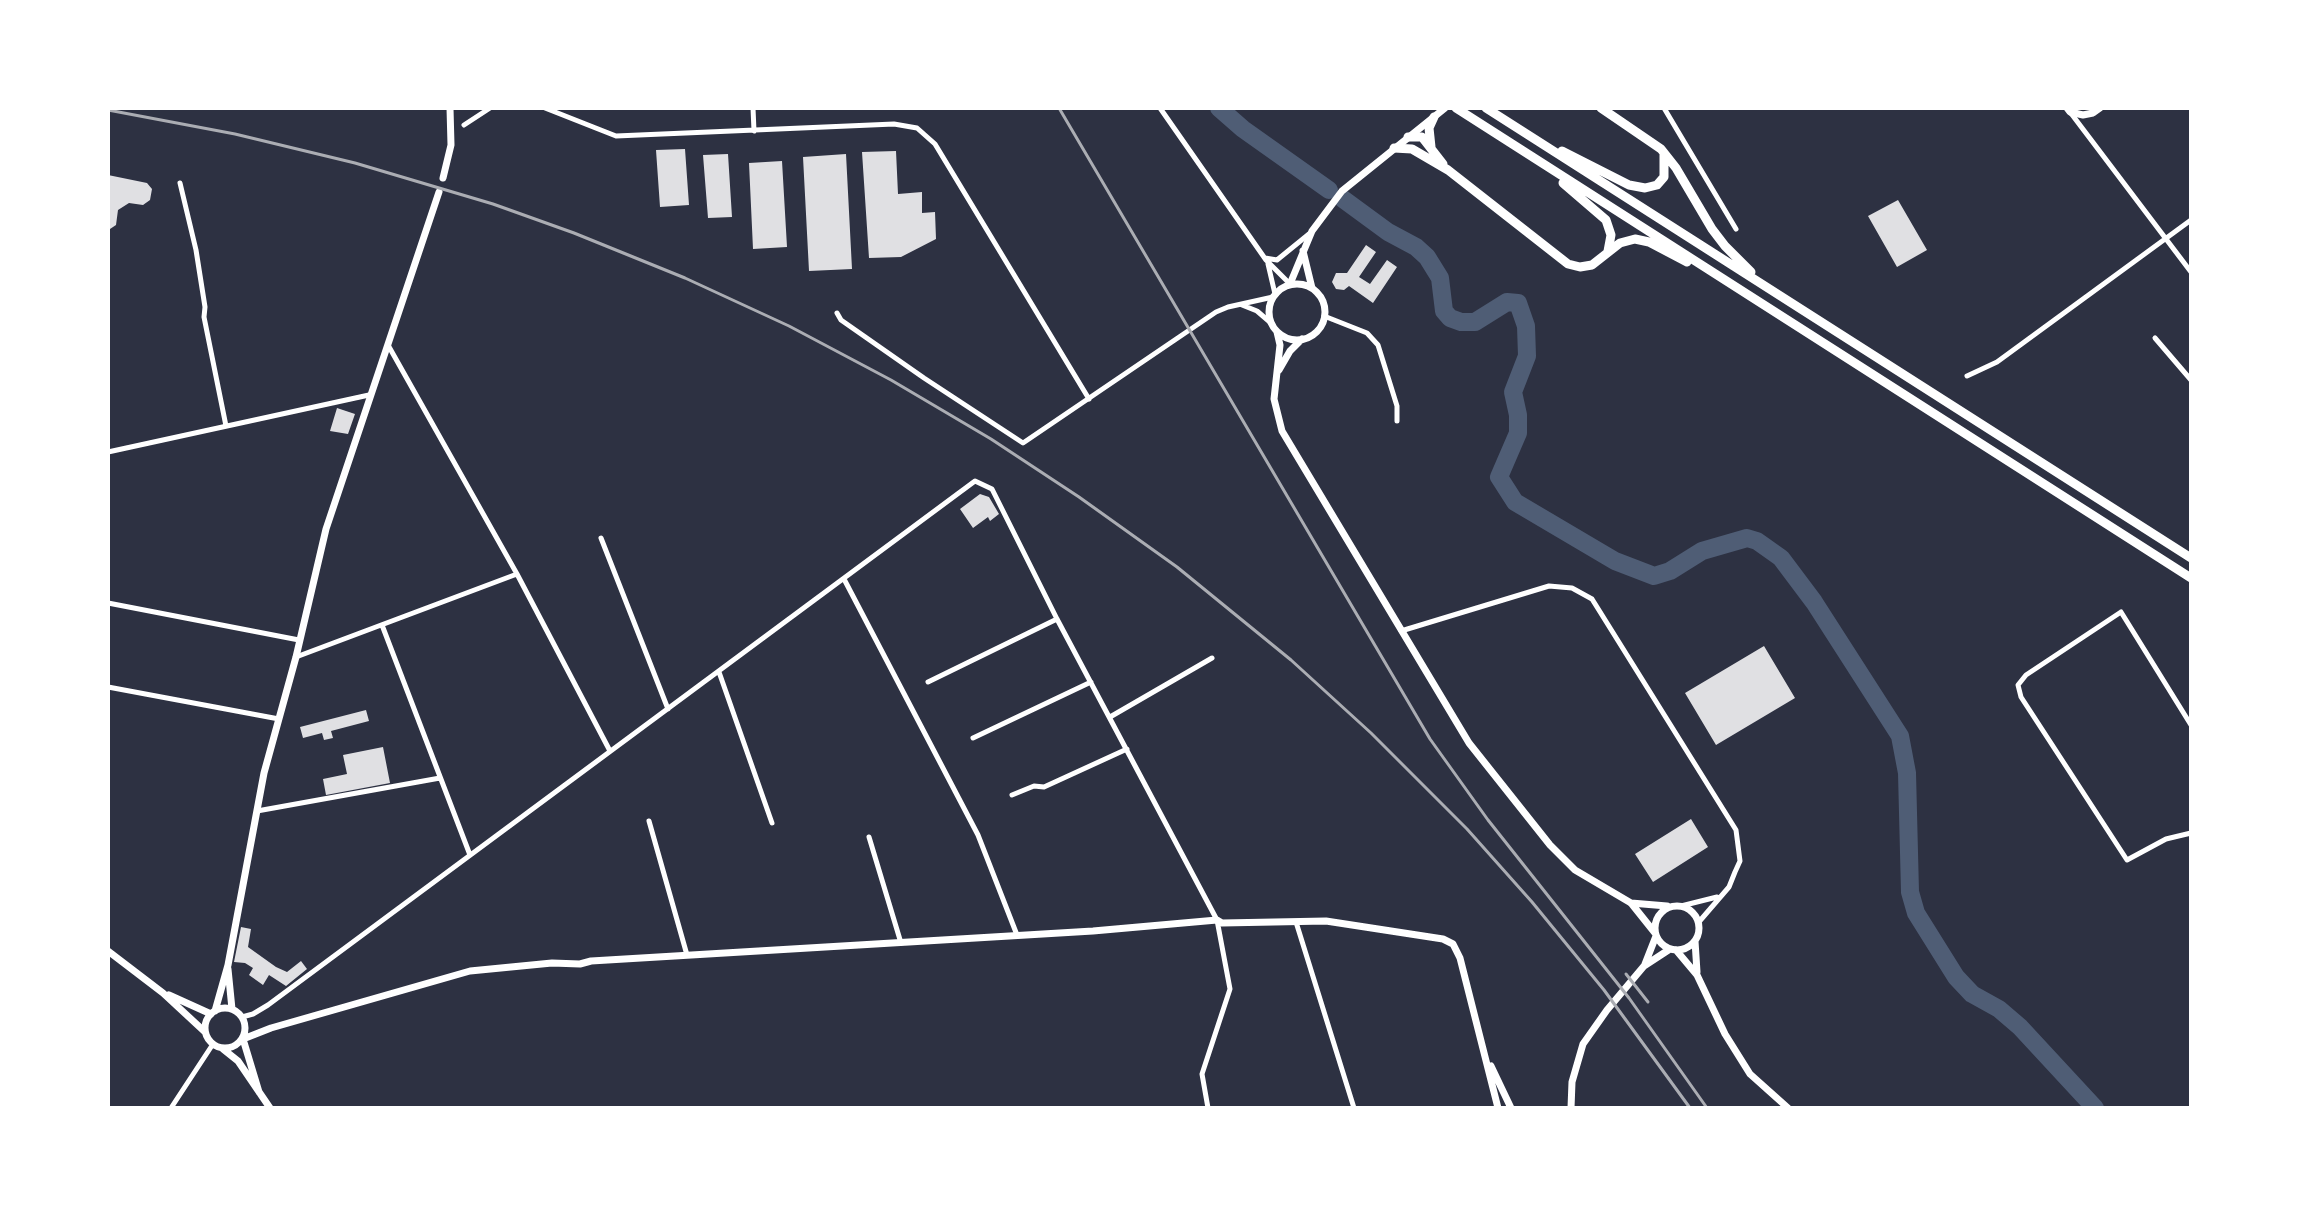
<!DOCTYPE html>
<html>
<head>
<meta charset="utf-8">
<style>
	body { margin:0 }
	#map { position:relative; width:2299px; height:1216px; overflow:hidden; background:#2d3142; font-family:"Public Sans",sans-serif }
	canvas { display:block }
	.frame { position:absolute; inset:0; border:110px solid #fff; pointer-events:none }
</style>
</head>
<body>
<div id="map">
<canvas width="2299" height="1216"></canvas>
<div class="frame"></div>
</div>
<script>
const context = document.querySelector('canvas').getContext('2d');
context.lineJoin = 'round';
function toPath(rows) {
  const path = new Path2D();
  for (const r of rows) {
    if (r.length === 3) {
      path.moveTo(r[0] + r[2], r[1]);
      path.arc(r[0], r[1], r[2], 0, 2 * Math.PI);
      continue;
    }
    path.moveTo(r[0], r[1]);
    for (let i = 2; i < r.length; i += 2) path.lineTo(r[i], r[i + 1]);
  }
  return path;
}
function trace(path, color, width, dash) {
  context.strokeStyle = color;
  context.lineWidth = width;
  context.lineCap = dash ? 'butt' : 'round';
  context.setLineDash(dash || []);
  context.stroke(path);
}
function paint(path, color) {
  context.fillStyle = color;
  context.fill(path, 'evenodd');
}
const river = toPath([
	[1219,108,1243,129,1329,190],
	[1343,199,1388,232,1416,247,1427,257,1440,278,1444,311,1450,318,1461,322,1475,322,1507,302,1518,303,1526,326,1527,356,1513,392,1518,415,1518,433,1499,477,1515,502,1615,561,1654,576,1670,571,1702,551,1747,538,1757,541,1781,558,1814,602,1900,736,1907,773,1910,892,1916,913,1956,977,1972,994,1999,1009,2020,1027,2095,1108]
]);
const building = toPath([
	[685,149,689,205,660,207,656,150],
	[896,151,898,194,922,192,922,213,935,212,936,239,901,257,869,258,862,152],
	[728,154,732,217,708,218,703,155],
	[846,154,852,269,809,271,803,157],
	[782,161,787,247,753,249,749,163],
	[108,175,147,183,152,189,150,200,143,205,129,203,118,210,116,225,110,229],
	[1898,200,1927,250,1897,267,1868,216],
	[1366,245,1376,252,1359,277,1370,284,1387,260,1397,267,1373,303,1349,286,1344,290,1336,289,1332,282,1336,273,1347,273],
	[337,408,355,414,348,434,330,431],
	[980,494,989,497,999,514,990,521,988,517,973,528,960,509],
	[1764,646,1795,698,1716,745,1685,693],
	[366,710,369,721,331,731,333,738,324,740,322,733,303,738,300,727],
	[383,747,390,783,326,795,323,779,347,774,343,755],
	[1691,819,1708,847,1653,882,1635,854],
	[241,927,251,929,248,947,276,967,287,972,301,961,307,969,286,986,269,975,263,985,249,975,253,968,245,963,234,962]
]);
const minor = toPath([
	[545,108,616,136,894,124,917,128,935,144,1089,399],
	[753,108,754,131],
	[1160,108,1266,260,1290,284],
	[1664,108,1736,229],
	[2070,112,2191,272],
	[464,125,490,108],
	[180,183,196,250,205,307,204,317,226,426],
	[1265,258,1277,260,1309,234],
	[1268,264,1275,294],
	[1242,305,1257,311,1271,323],
	[837,313,841,320,924,378,1023,443,1216,312,1228,307,1273,297],
	[1324,316,1367,333,1378,345,1397,406,1397,421],
	[2155,338,2191,380],
	[388,345,517,574,610,751],
	[1967,376,1997,362,2191,220],
	[108,452,369,395],
	[601,538,668,709],
	[844,579,978,835,1017,935],
	[108,603,299,640],
	[382,625,470,855],
	[1401,631,1549,586,1572,588,1592,599,1736,830,1740,861,1735,872,1729,887,1698,923],
	[296,657,517,574],
	[719,672,772,823],
	[928,682,1057,619],
	[108,687,279,719],
	[1110,717,1212,658],
	[2191,725,2121,612,2026,675,2018,685,2021,697,2127,860,2166,839,2191,833],
	[973,738,1091,682],
	[1012,795,1034,786,1044,787,1127,749],
	[257,811,440,778],
	[649,821,687,955],
	[869,837,901,943],
	[1681,906,1717,897],
	[1296,922,1354,1108],
	[242,1017,253,1014,268,1005,975,481,992,489,1057,619,1217,920,1230,989,1202,1074,1208,1108],
	[171,1108,213,1044]
]);
const tertiary = toPath([
	[2067,108,2070,112,2083,115,2093,113,2100,108],
	[443,178,451,145,450,108],
	[1303,251,1312,288],
	[1290,284,1312,231,1342,191,1445,108],
	[1297,312,28],
	[1277,332,1280,345,1274,399,1282,431,1469,743,1550,845,1575,870,1631,903,1655,933],
	[1279,370,1290,351,1302,339],
	[1631,903,1667,906],
	[1677,928,22],
	[1695,941,1697,972],
	[1676,950,1697,975,1725,1034,1750,1074,1788,1108],
	[108,951,163,993,205,1032],
	[1645,964,1656,936],
	[228,969,232,1009],
	[169,995,211,1014],
	[225,1028,20],
	[215,1011,228,965,264,773,296,657,326,529,439,192],
	[223,1049,238,1061,270,1108],
	[1491,1066,1511,1108],
	[259,1092,243,1039,271,1028,470,971,552,963,580,964,591,961,1093,931,1217,920,1222,923,1326,921,1443,939,1453,944,1460,958,1498,1108],
	[1571,1108,1572,1082,1583,1044,1607,1010,1644,966,1670,949]
]);
const trunk = toPath([
	[1456,108,2191,578],
	[1486,108,2191,558],
	[1601,108,1661,149,1676,168,1712,229,1725,246,1751,272],
	[1408,137,1422,137,1443,164],
	[1431,147,1429,128,1434,117],
	[1394,148,1412,149,1448,170,1568,264,1580,267,1592,265,1620,243,1635,239,1649,242,1687,262],
	[1562,151,1629,185,1645,188,1657,185,1664,177,1664,155],
	[1563,183,1606,220,1611,235,1608,251]
]);
const rail = toPath([
	[1059,108,1430,739,1488,820,1629,998,1707,1108],
	[108,110,235,134,355,163,493,204,574,233,685,278,789,326,891,380,991,439,1079,497,1177,567,1291,660,1371,733,1467,829,1532,902,1604,990,1690,1108],
	[1626,974,1648,1002]
]);
trace(river, '#4f5d75', 18);
paint(building, '#e0e0e3');
trace(minor, '#fff', 5);
trace(tertiary, '#fff', 7);
trace(trunk, '#fff', 9);
trace(rail, '#abadb3', 3);
</script>
</body>
</html>
